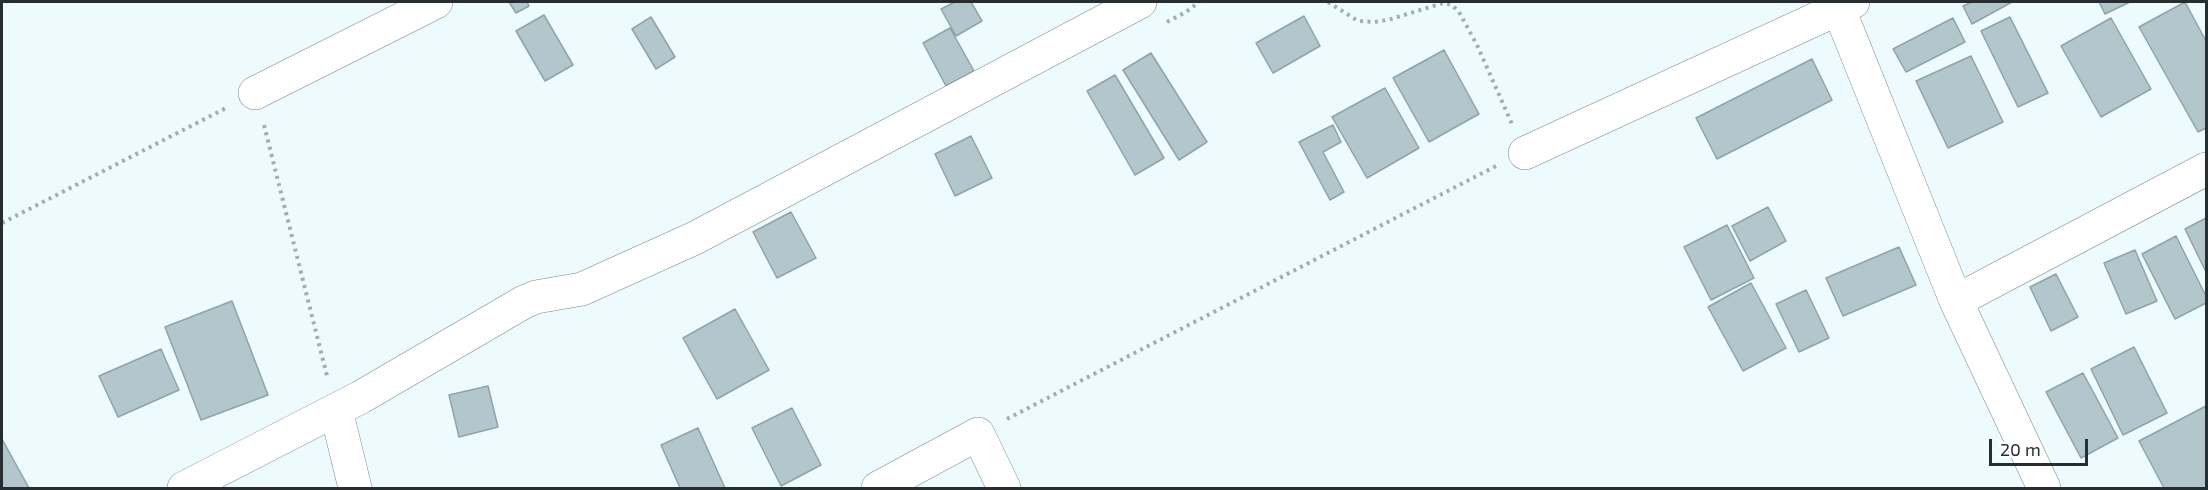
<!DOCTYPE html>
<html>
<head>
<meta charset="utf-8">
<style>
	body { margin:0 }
	#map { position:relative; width:2208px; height:490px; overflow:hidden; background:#eefbfe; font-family:"Exo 2",sans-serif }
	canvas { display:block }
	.frame { position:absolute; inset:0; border:3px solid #272e31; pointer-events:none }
	.scale { position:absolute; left:1989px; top:439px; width:99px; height:27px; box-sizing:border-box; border:3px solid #272e31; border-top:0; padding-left:8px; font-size:18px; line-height:21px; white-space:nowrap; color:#272e31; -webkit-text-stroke:4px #fff; paint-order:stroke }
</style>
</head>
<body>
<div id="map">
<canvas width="2208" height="490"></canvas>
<div class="frame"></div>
<div class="scale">20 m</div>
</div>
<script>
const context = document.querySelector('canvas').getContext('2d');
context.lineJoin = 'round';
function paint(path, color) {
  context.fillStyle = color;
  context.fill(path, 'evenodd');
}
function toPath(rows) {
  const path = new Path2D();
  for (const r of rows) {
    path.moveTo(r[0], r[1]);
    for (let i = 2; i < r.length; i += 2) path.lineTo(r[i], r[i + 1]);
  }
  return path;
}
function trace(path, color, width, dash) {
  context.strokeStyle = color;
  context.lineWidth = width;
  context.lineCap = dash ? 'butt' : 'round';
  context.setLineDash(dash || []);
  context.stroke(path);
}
const building = toPath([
	[509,2,527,2,529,6,516,13,509,2],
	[955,2,971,2,982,21,956,36,941,9,955,2],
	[1972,2,2012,2,1972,24,1963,6,1972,2],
	[2099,2,2130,2,2105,14,2099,2],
	[2185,2,2206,41,2206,128,2198,132,2139,27,2185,2],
	[544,15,573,65,545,81,516,31,544,15],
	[1304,16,1320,46,1273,73,1256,43,1304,16],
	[651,17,675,57,656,69,632,29,651,17],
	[2010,17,2048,93,2018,107,1981,31,2010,17],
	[1953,18,1965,42,1906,72,1893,49,1953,18],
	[2111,18,2151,89,2101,117,2061,46,2111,18],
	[950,28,974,71,946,86,923,43,950,28],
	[1444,50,1479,114,1429,142,1393,78,1444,50],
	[1151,53,1207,142,1179,160,1123,70,1151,53],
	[1971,56,2003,122,1948,148,1916,81,1971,56],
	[1812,59,1832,100,1717,159,1696,118,1812,59],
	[1115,75,1164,158,1135,175,1087,91,1115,75],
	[1385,88,1419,148,1367,178,1332,117,1385,88],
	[1333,125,1341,142,1323,152,1344,192,1330,200,1299,142,1333,125],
	[971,136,992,178,955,196,935,154,971,136],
	[1768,207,1786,241,1750,261,1732,226,1768,207],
	[791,212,816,258,777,278,753,232,791,212],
	[2206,218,2206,272,2185,229,2206,218],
	[1727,225,1754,278,1711,300,1684,247,1727,225],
	[2176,236,2206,296,2206,303,2175,319,2142,254,2176,236],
	[1899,247,1916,285,1843,316,1826,278,1899,247],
	[2135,250,2157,301,2126,314,2104,263,2135,250],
	[2056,274,2078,317,2051,331,2030,287,2056,274],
	[1751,283,1786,348,1743,371,1708,307,1751,283],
	[1806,290,1829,338,1799,352,1776,304,1806,290],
	[232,301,268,395,201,420,165,327,232,301],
	[735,309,769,370,717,399,683,338,735,309],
	[2134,347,2167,413,2123,435,2091,369,2134,347],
	[161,349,179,390,118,417,99,376,161,349],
	[2083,373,2118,438,2081,458,2046,392,2083,373],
	[488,386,498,427,459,437,449,395,488,386],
	[2206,406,2206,488,2164,488,2139,441,2206,406],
	[792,408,821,465,781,486,752,428,792,408],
	[698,428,725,488,680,488,661,445,698,428],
	[2,439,29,488,2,488,2,439]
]);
const path = toPath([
	[1328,2,1358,21,1374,22,1388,20,1443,3,1452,5,1459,12,1477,45,1512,124],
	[1167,22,1186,12,1199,2],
	[264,125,327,376],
	[2,223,228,107],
	[1007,419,1496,166]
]);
const street = toPath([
	[1836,2,1956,301,2044,488],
	[255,93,436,2],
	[1525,153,1853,2],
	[1956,301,2206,169],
	[336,410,355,488],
	[184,488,361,397,524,302,536,297,582,289,695,238,1140,2],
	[878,488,978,434,1004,488]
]);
paint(building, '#b2c6cb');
trace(building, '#90a3a9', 1.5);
trace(street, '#75888d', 34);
trace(path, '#a2adb0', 4, [3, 4.5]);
trace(street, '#fff', 33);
</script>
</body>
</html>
